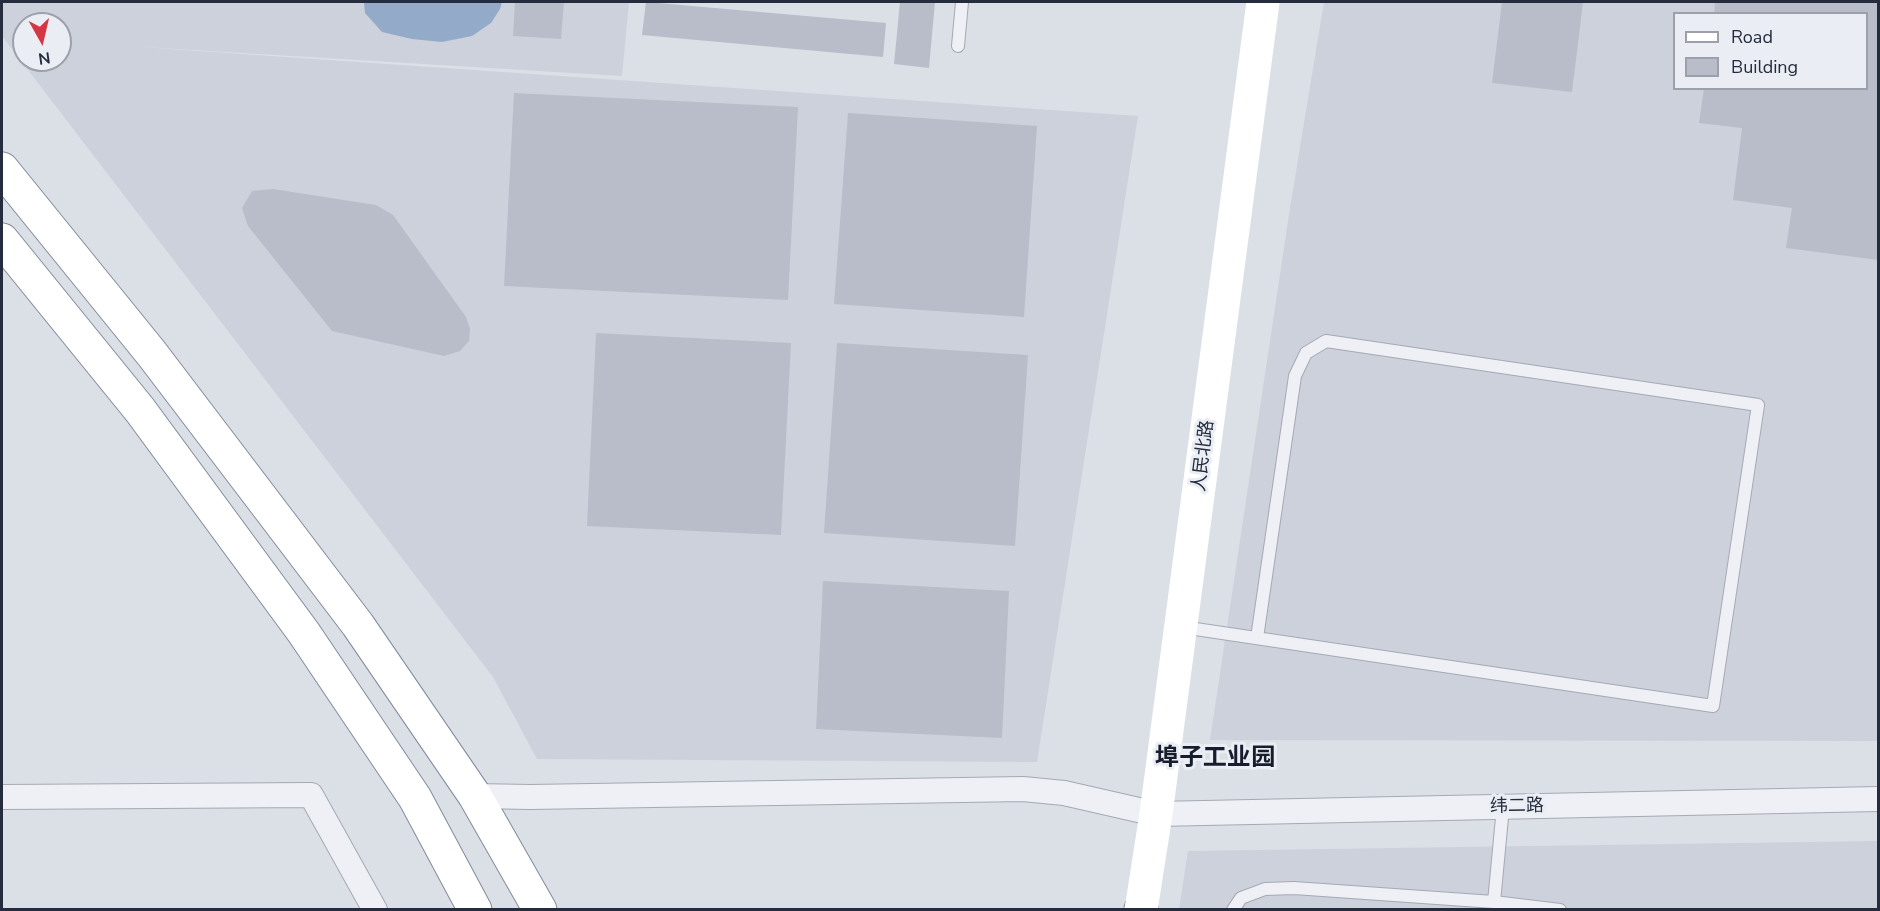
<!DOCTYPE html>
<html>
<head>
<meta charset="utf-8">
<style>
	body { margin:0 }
	#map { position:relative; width:1880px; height:911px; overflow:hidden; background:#dbdfe6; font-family:"Nunito Sans",sans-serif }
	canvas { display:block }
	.frame { position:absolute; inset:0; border:3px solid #242c3d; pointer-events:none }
	.legend { position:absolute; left:1673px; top:12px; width:195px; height:78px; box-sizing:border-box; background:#eaeef4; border:2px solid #9ba0ab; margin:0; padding:8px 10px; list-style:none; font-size:18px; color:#242c3d }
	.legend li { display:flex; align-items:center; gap:12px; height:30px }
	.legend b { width:30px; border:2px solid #9ba0ab }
	.north { position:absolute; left:12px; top:12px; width:60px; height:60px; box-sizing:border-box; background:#eaeef4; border:2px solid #9ba0ab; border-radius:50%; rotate:172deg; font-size:16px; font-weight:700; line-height:24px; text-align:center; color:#242c3d }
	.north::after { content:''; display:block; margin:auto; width:21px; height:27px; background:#d53643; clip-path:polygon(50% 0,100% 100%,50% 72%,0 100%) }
</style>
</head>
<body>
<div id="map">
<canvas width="1880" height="911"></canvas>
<div class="frame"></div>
<ul class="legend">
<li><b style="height:8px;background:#fff"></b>Road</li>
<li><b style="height:16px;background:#b8bdc9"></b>Building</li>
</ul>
<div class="north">N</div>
</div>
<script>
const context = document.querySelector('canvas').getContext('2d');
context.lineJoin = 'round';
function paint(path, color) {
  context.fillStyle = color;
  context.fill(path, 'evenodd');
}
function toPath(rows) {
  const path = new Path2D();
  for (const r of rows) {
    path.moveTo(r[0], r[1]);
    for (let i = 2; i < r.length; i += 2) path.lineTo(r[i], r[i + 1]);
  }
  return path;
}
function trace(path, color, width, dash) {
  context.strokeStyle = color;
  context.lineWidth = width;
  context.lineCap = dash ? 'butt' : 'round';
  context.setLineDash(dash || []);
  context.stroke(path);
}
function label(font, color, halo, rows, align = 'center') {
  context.font = font + ' "Nunito Sans","Noto Sans SC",sans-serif';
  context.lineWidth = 6;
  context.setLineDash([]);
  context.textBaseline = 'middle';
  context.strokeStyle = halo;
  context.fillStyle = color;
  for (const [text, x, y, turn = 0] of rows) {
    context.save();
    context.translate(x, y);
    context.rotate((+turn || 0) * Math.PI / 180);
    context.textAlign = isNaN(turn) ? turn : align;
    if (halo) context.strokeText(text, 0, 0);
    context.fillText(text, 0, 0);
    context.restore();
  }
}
const built = toPath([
	[2,2,629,2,622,76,127,46,1138,116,1037,762,537,759,493,677,2,36],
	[24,24,60,24,60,60,24,60],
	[1324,2,1878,2,1878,741,1210,740,1290,208],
	[1674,14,1866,14,1866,88,1674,88],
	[1878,841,1878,909,1179,910,1188,851]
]);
const water = toPath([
	[364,2,502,2,500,9,491,23,472,36,442,42,412,39,382,32,365,13]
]);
const building = toPath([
	[515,2,564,2,561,39,513,36],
	[646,2,886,23,883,57,642,35],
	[900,2,935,2,929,68,894,64],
	[1502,2,1583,2,1572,92,1492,83],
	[1715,2,1878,2,1878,260,1786,248,1792,208,1733,200,1742,128,1699,123,1704,88,1866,88,1866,14,1714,14],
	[514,93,798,107,788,300,504,286],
	[848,113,1037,126,1024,317,834,304],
	[273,189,376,205,393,215,466,317,470,329,469,341,460,351,444,356,332,331,248,226,242,208,252,191],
	[596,333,791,343,781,535,587,526],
	[837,343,1028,355,1015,546,824,533],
	[823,581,1009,591,1002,738,816,729]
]);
const lane = toPath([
	[958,46,962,2],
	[1182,627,1713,706,1758,405,1326,341,1306,353,1295,376,1257,638],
	[1494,902,1503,807],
	[1233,910,1241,898,1265,889,1294,888,1494,902,1560,910]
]);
const street = toPath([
	[475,796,530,797,1023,789,1064,793,1156,814,1878,799],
	[2,797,311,795,375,910]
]);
const secondary = toPath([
	[1141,910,1156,814,1263,2]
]);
const highway = toPath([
	[2,169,152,354,358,625,475,796,540,910],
	[2,240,140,410,304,633,415,798,475,910],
	[1141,910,1141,909]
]);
const streetNames = [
	["人民北路",1204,456,-83],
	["纬二路",1517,807,-1]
];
const districtNames = [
	["埠子工业园",1215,759]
];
paint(built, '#cdd1db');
paint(water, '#93aac9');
paint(building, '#b8bdc9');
trace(lane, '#a4a9b3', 14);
trace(street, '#a4a9b3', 26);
trace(highway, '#818b9e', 35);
trace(lane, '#eef0f5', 12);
trace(street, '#eef0f5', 24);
trace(secondary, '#fff', 33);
trace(highway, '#fff', 33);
label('18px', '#242c3d', '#eaeef4', streetNames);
label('bold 24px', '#171d2d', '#eaeef4', districtNames);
</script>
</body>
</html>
